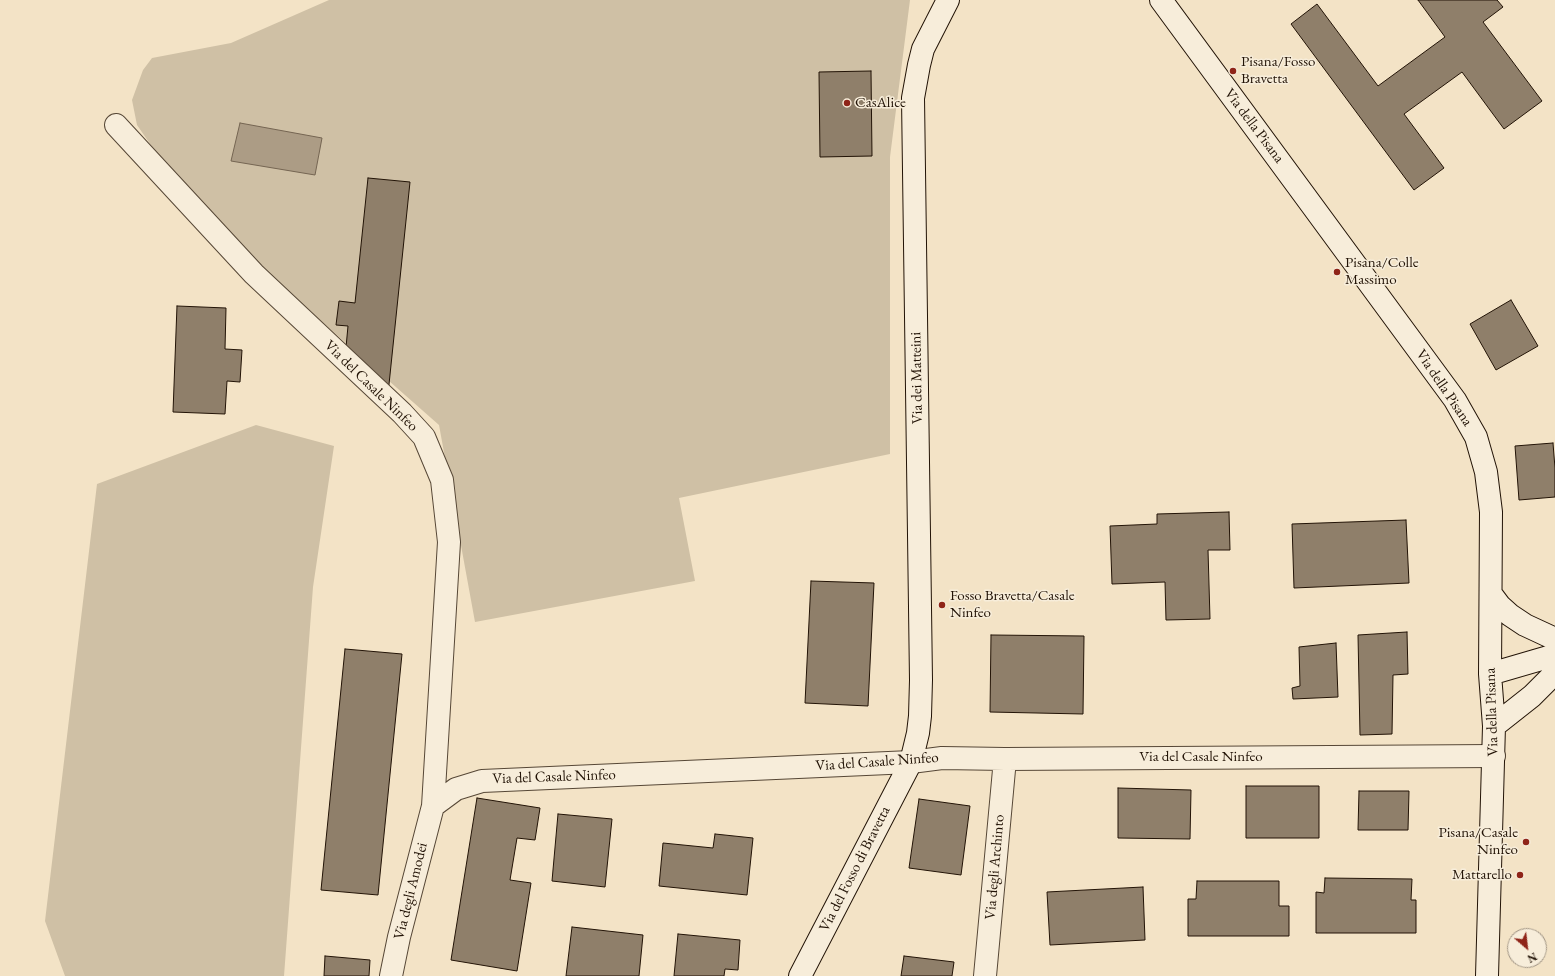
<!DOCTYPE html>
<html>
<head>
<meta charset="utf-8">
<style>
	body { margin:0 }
	#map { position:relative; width:1555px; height:976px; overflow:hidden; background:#f3e3c6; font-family:"EB Garamond",serif }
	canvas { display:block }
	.north { position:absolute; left:1507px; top:928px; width:40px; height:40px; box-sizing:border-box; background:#f7edda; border:1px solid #a29685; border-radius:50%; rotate:152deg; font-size:11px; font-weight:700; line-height:16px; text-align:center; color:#221306 }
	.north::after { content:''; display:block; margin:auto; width:14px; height:18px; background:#8f2418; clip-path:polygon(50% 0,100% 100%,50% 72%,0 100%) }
</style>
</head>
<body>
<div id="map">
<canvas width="1555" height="976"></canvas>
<div class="north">N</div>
</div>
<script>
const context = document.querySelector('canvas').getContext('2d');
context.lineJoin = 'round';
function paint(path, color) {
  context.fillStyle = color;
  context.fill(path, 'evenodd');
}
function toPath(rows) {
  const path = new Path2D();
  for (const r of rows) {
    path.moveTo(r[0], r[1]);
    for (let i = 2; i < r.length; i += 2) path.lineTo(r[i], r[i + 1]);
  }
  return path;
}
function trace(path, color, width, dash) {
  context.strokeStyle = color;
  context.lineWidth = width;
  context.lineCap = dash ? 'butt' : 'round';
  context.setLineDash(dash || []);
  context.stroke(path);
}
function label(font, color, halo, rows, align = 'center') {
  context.font = font + ' "EB Garamond",serif';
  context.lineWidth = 3;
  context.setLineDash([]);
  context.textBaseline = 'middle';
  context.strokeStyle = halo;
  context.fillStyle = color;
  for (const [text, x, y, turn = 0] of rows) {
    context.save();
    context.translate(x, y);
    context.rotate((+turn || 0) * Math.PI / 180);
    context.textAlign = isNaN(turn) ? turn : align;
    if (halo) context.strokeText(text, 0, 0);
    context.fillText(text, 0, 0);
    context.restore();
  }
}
const green = toPath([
	[329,0,910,0,890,157,890,454,679,498,695,581,475,622,439,425,279,284,184,193,137,125,132,100,143,70,152,58,231,43],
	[256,425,334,446,313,587,284,976,65,976,45,921,97,484]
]);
const water = toPath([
	[240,123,322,138,315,175,231,161,240,123]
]);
const building = toPath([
	[1418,0,1497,0,1503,7,1483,22,1542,101,1504,129,1462,72,1404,114,1444,168,1414,190,1291,24,1317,4,1378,86,1445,37,1418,0],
	[871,71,872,156,820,157,819,72,871,71],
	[368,178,410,182,388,394,345,358,348,326,336,325,339,301,355,303,368,178],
	[1511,300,1538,346,1496,370,1470,324,1511,300],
	[177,306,226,308,225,349,242,350,240,382,227,381,225,414,173,412,177,306],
	[1553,443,1555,468,1555,497,1519,500,1515,446,1553,443],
	[1229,512,1230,550,1208,550,1210,619,1166,620,1165,582,1112,584,1110,526,1157,524,1157,514,1229,512],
	[1406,520,1409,583,1294,588,1292,524,1406,520],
	[811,581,874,583,868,706,805,703,811,581],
	[1407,632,1408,674,1393,675,1392,734,1360,735,1358,635,1407,632],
	[991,635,1084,636,1083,714,990,712,991,635],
	[1336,643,1338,697,1293,699,1292,688,1300,686,1299,647,1336,643],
	[345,649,402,654,378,895,321,890,345,649],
	[1246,786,1319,786,1319,838,1246,838,1246,786],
	[1118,788,1191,790,1190,839,1118,838,1118,788],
	[1359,791,1409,791,1408,830,1358,830,1359,791],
	[477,798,540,808,535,840,517,838,510,880,531,883,517,971,451,960,477,798],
	[919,799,970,806,961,875,909,868,919,799],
	[558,814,612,819,605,887,552,881,558,814],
	[715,834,753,838,747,895,659,886,663,843,713,848,715,834],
	[1325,878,1412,879,1411,900,1416,900,1416,933,1316,933,1316,892,1324,893,1325,878],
	[1197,881,1279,881,1279,906,1289,906,1289,936,1188,936,1188,899,1196,899,1197,881],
	[1143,887,1145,940,1050,945,1047,892,1143,887],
	[572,927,643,935,639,976,566,976,572,927],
	[678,934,740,940,738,970,725,969,724,976,674,976,678,934],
	[325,956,370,960,369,976,324,976,325,956],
	[904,956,954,962,952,976,901,976,904,956]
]);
const street = toPath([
	[116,125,254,274,402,413,424,437,442,480,449,542,433,806,399,937,391,976],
	[433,806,456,789,482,781,911,762,942,758,1005,759,1494,756],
	[985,976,1005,759]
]);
const secondary = toPath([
	[1161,0,1455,400,1476,437,1486,472,1491,512,1490,674,1494,726,1487,976],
	[1491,594,1500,606,1510,615,1525,625,1555,639],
	[1490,674,1555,655],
	[1494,726,1532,696,1555,673],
	[800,976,911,762,918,733,920,716,921,680,913,98,919,65,923,49,948,0]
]);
const markers = [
	[1233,71,4,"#8f2418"],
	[847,103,4,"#8f2418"],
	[1337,272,4,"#8f2418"],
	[942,605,4,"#8f2418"],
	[1526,842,4,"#8f2418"],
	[1520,875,4,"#8f2418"]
];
const poiNames = [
	["Pisana/Fosso",1241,62],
	["Bravetta",1241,79],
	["CasAlice",855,103],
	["Pisana/Colle",1345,263],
	["Massimo",1345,280],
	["Fosso Bravetta/Casale",950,596],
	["Ninfeo",950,613],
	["Pisana/Casale",1518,833,"right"],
	["Ninfeo",1518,850,"right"],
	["Mattarello",1512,875,"right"]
];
const streetNames = [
	["Via della Pisana",1254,126,53],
	["Via dei Matteini",917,378,-91],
	["Via del Casale Ninfeo",371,386,44],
	["Via della Pisana",1444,388,56],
	["Via della Pisana",1492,712,-92],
	["Via del Casale Ninfeo",1201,757],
	["Via del Casale Ninfeo",877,762,-4],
	["Via del Casale Ninfeo",554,777,-2],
	["Via degli Archinto",995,867,-85],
	["Via del Fosso di Bravetta",855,869,-63],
	["Via degli Amodei",411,891,-76]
];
paint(green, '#cfc0a5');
paint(water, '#ac9c85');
trace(water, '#756552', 1);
paint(building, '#8f7f6a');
trace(building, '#221306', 1);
trace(street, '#564736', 24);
trace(secondary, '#221306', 24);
trace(street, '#f7edda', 22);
trace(secondary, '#f7edda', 22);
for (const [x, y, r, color] of markers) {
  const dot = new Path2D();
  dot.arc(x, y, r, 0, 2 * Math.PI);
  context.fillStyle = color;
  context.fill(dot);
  trace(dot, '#f7edda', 1.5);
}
label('15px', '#221306', '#f7edda', poiNames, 'left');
label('15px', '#221306', '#f7edda', streetNames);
</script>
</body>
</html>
